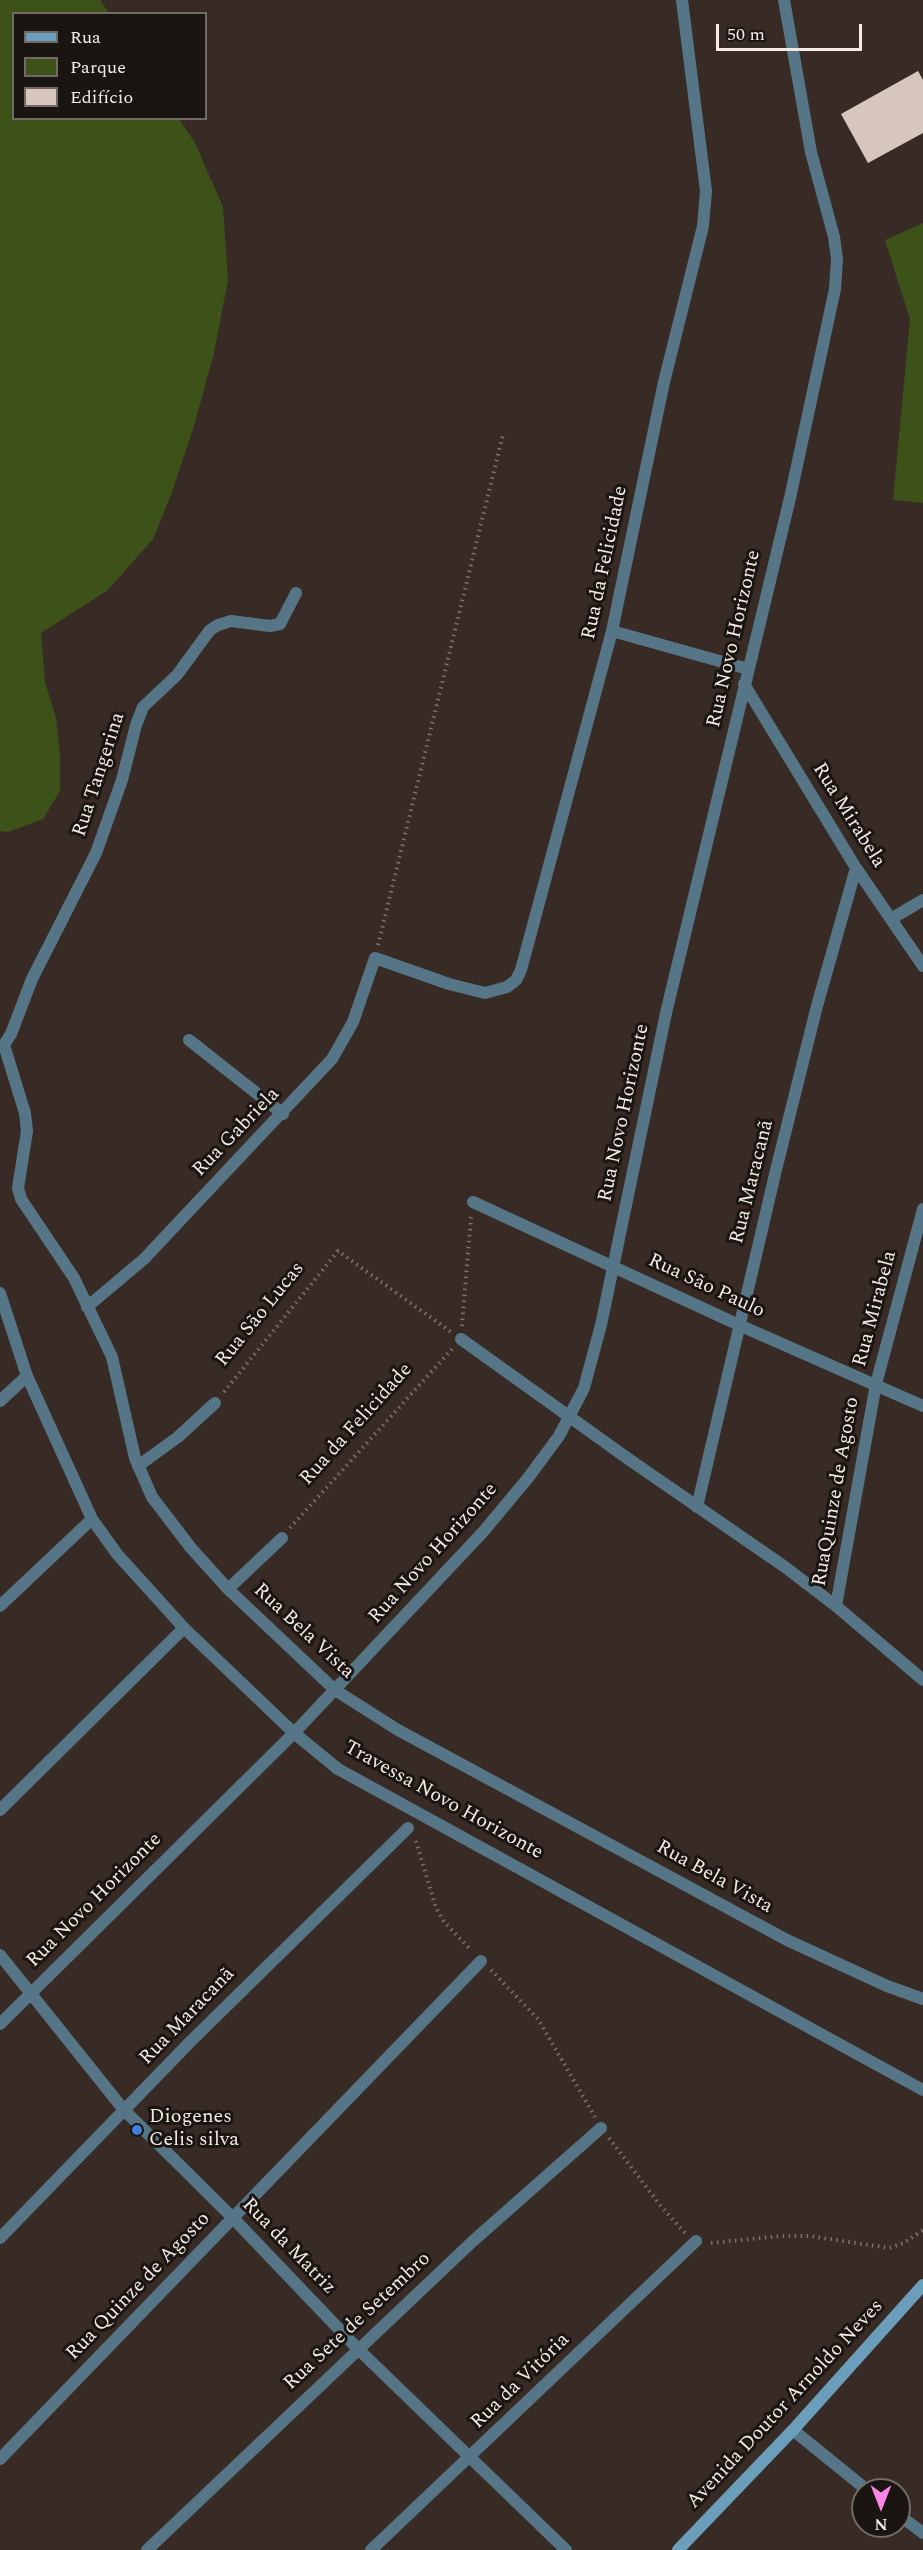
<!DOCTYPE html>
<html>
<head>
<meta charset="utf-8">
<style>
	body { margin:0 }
	#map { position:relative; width:923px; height:2550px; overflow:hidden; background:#382b25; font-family:Spectral,serif }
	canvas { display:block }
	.legend { position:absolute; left:12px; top:12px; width:195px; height:108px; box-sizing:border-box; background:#1b1512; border:2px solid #716a67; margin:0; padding:8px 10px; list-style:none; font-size:18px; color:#f3eae6 }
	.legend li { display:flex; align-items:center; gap:12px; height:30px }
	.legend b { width:30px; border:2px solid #716a67 }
	.north { position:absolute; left:851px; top:2478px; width:60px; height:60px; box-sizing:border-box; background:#1b1512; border:2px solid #716a67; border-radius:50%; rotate:180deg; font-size:16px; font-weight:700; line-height:24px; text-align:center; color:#f3eae6 }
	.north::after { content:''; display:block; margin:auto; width:21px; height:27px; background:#fc86e3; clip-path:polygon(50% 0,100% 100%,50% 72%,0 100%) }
	.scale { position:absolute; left:716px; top:24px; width:146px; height:27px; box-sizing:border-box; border:3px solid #f3eae6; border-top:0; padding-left:8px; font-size:18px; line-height:21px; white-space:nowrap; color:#f3eae6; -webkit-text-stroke:4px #1b1512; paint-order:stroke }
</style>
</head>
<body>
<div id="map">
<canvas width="923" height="2550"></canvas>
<ul class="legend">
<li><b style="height:8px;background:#6b9eba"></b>Rua</li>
<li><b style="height:16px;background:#3d5219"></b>Parque</li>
<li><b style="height:16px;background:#d6c6bd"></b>Edifício</li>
</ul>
<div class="north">N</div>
<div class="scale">50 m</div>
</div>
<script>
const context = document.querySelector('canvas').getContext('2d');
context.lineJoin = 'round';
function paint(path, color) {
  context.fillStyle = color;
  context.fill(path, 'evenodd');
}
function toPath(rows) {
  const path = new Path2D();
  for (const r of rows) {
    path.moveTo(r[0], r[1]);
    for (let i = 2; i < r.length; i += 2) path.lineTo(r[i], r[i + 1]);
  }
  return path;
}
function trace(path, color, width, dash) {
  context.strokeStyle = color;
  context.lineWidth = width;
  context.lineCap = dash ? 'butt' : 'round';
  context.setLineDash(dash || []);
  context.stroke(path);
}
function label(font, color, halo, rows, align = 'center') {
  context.font = font + ' Spectral,serif';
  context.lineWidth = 6;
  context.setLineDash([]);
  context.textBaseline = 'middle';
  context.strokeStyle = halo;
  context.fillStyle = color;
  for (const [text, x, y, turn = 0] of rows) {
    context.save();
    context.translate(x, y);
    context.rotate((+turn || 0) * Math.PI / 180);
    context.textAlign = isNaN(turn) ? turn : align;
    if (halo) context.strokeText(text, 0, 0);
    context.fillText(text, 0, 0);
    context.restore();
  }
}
const green = toPath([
	[0,0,100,0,109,13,14,14,14,118,179,119,195,143,223,207,228,280,214,353,194,426,172,492,153,539,108,590,41,633,45,682,56,718,60,753,60,791,43,819,8,832,0,831],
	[923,223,923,503,893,500,910,319,885,240]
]);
const building = toPath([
	[918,71,923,80,923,133,868,163,841,114]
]);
const path = toPath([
	[378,945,503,434],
	[462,1326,471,1217],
	[224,1392,338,1251,451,1332],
	[290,1528,452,1349],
	[416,1841,436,1908,445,1923,471,1950],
	[491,1970,538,2019,595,2117],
	[609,2138,660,2205,685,2233],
	[711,2243,782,2236,810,2236,889,2248,904,2243,923,2230]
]);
const street = toPath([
	[612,631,748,669],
	[744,684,856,868,923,966],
	[891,919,923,900],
	[189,1040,283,1114],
	[4,1045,25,1113,27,1131,18,1188,21,1199,74,1278,112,1357,135,1458,152,1497,191,1548,228,1589,335,1690,398,1730,787,1940,887,1986,923,1999],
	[4,1045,11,1034,32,979,96,853,122,780,136,725,143,707,177,675,210,630,218,625,231,621,270,626,280,624,296,593],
	[473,1202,739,1325,923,1406],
	[0,1293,27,1376,92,1519,117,1554,184,1628,294,1733,338,1769,923,2090],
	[87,1307,144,1259,332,1059,353,1022,375,958,449,984,485,993,507,987,516,980,521,970,612,631,664,382,703,226,706,191,682,0],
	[461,1339,627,1458,785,1567,836,1606,923,1680],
	[0,1401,27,1376],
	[138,1466,178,1437,215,1403],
	[697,1507,776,1170,817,1006,856,868],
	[228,1589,282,1538],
	[0,1606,92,1519],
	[836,1606,876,1384,923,1209],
	[0,1810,184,1628],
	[0,1955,124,2110,232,2217,358,2349,566,2550],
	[0,2024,294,1733,483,1532,528,1478,559,1436,584,1388,601,1325,666,1013,790,498,835,289,837,259,834,237,811,152,784,0],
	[0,2238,191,2041,408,1828],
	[793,2430,867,2490],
	[0,2459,481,1961],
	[899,2515,923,2533],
	[147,2550,473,2241,601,2128],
	[371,2550,696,2241]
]);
const secondary = toPath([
	[678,2550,793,2430,923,2285]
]);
const markers = [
	[137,2130,6,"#3f7fe0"]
];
const streetNames = [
	["Rua da Felicidade",606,563,-78],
	["Rua Novo Horizonte",735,639,-77],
	["Rua Tangerina",100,775,-72],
	["Rua Mirabela",848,816,58],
	["Rua Novo Horizonte",625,1113,-78],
	["Rua Gabriela",237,1133,-46],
	["Rua Maracanã",753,1182,-76],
	["Rua São Paulo",706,1287,25],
	["Rua Mirabela",876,1309,-75],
	["Rua São Lucas",261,1315,-51],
	["Rua da Felicidade",357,1425,-48],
	["RuaQuinze de Agosto",837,1492,-80],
	["Rua Novo Horizonte",434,1554,-48],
	["Rua Bela Vista",303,1632,43],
	["Travessa Novo Horizonte",443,1801,29],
	["Rua Bela Vista",714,1878,29],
	["Rua Novo Horizonte",95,1901,-45],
	["Rua Maracanã",188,2017,-46],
	["Rua da Matriz",288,2247,46],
	["Rua Quinze de Agosto",139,2287,-46],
	["Rua Sete de Setembro",358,2322,-43],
	["Rua da Vitória",521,2382,-44],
	["Avenida Doutor Arnoldo Neves",786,2405,-47]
];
const poiNames = [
	["Diogenes",149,2118],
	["Celis silva",149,2141]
];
paint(green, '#3d5219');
paint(building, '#d6c6bd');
trace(path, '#7d726d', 4, [1.5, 4.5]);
trace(street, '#567687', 12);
trace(secondary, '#6b9eba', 12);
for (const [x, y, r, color] of markers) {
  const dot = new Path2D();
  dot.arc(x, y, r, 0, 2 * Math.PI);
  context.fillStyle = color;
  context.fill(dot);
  trace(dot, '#1b1512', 2);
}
label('20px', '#f3eae6', '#1b1512', streetNames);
label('20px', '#f3eae6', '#1b1512', poiNames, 'left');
</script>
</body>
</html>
